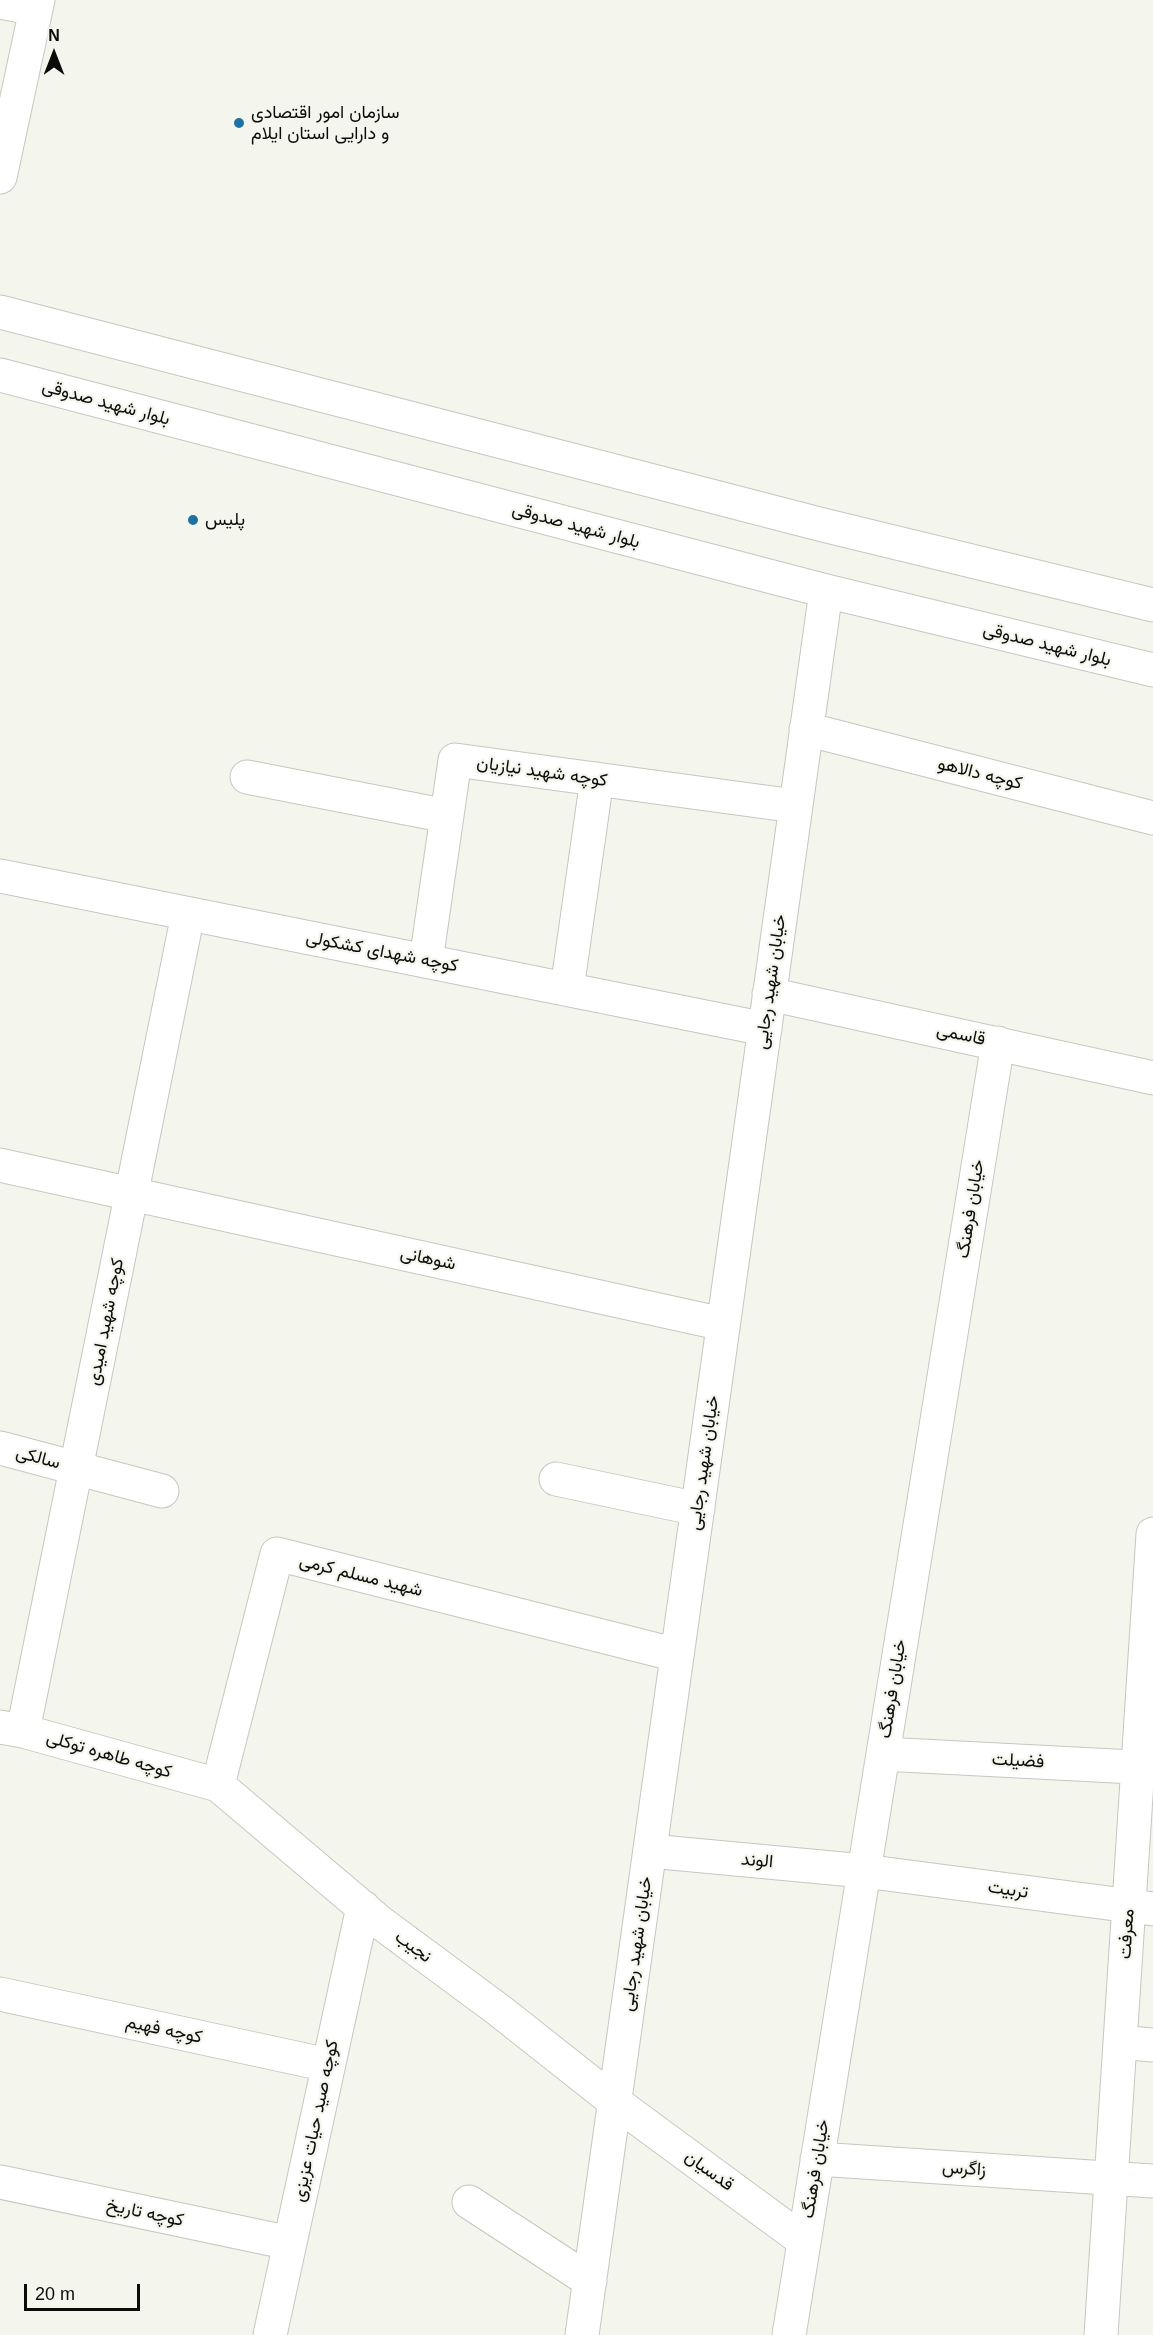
<!DOCTYPE html>
<html>
<head>
<meta charset="utf-8">
<style>
	body { margin:0 }
	#map { position:relative; width:1153px; height:2335px; overflow:hidden; background:#f4f5ec; font-family:Helvetica,sans-serif }
	canvas { display:block }
	.north { position:absolute; left:24px; top:24px; width:60px; height:60px; -webkit-text-stroke:4px #f4f5ec; paint-order:stroke; rotate:0deg; font-size:16px; font-weight:700; line-height:24px; text-align:center; color:#0b0c09 }
	.north::after { content:''; display:block; margin:auto; width:21px; height:27px; background:#0b0c09; clip-path:polygon(50% 0,100% 100%,50% 72%,0 100%) }
	.scale { position:absolute; left:24px; top:2284px; width:116px; height:27px; box-sizing:border-box; border:3px solid #0b0c09; border-top:0; padding-left:8px; font-size:18px; line-height:21px; white-space:nowrap; color:#0b0c09; -webkit-text-stroke:4px #f4f5ec; paint-order:stroke }
</style>
</head>
<body>
<div id="map">
<canvas width="1153" height="2335"></canvas>
<div class="north">N</div>
<div class="scale">20 m</div>
</div>
<script>
const context = document.querySelector('canvas').getContext('2d');
context.lineJoin = 'round';
function toPath(rows) {
  const path = new Path2D();
  for (const r of rows) {
    path.moveTo(r[0], r[1]);
    for (let i = 2; i < r.length; i += 2) path.lineTo(r[i], r[i + 1]);
  }
  return path;
}
function trace(path, color, width, dash) {
  context.strokeStyle = color;
  context.lineWidth = width;
  context.lineCap = dash ? 'butt' : 'round';
  context.setLineDash(dash || []);
  context.stroke(path);
}
function label(font, color, halo, rows, align = 'center') {
  context.font = font + ' Helvetica,Vazirmatn,sans-serif';
  context.lineWidth = 4.5;
  context.setLineDash([]);
  context.textBaseline = 'middle';
  context.strokeStyle = halo;
  context.fillStyle = color;
  for (const [text, x, y, turn = 0] of rows) {
    context.save();
    context.translate(x, y);
    context.rotate((+turn || 0) * Math.PI / 180);
    context.textAlign = isNaN(turn) ? turn : align;
    if (halo) context.strokeText(text, 0, 0);
    context.fillText(text, 0, 0);
    context.restore();
  }
}
const minor = toPath([
	[0,2,36,9],
	[0,177,38,0],
	[806,729,1153,818],
	[247,777,447,816],
	[0,876,765,1029],
	[426,961,455,760,795,806],
	[567,989,597,779],
	[769,994,1153,1078],
	[0,1165,723,1324],
	[0,1448,162,1491],
	[556,1479,698,1509],
	[0,1727,23,1731,218,1785,381,1923,500,2011,615,2102,804,2241],
	[23,1731,188,914],
	[883,1754,1153,1768],
	[218,1785,277,1554,677,1655],
	[650,1851,864,1871,1153,1909],
	[0,1994,328,2065],
	[1120,2042,1153,2045],
	[817,2159,1153,2181],
	[0,2182,290,2243],
	[469,2202,590,2281],
	[270,2335,363,1907],
	[582,2335,826,591],
	[789,2335,998,1043],
	[1101,2335,1153,1534]
]);
const major = toPath([
	[0,312,823,525,1153,605],
	[0,375,826,591,1153,670]
]);
const markers = [
	[239,123,6,"#1d72a2"],
	[193,520,6,"#1d72a2"]
];
const poiNames = [
	["سازمان امور اقتصادی",251,113],
	["و دارایی استان ایلام",251,134],
	["پلیس",205,520]
];
const streetNames = [
	["بلوار شهید صدوقی",106,403,15],
	["بلوار شهید صدوقی",576,526,15],
	["بلوار شهید صدوقی",1047,645,14],
	["کوچه شهید نیازیان",542,772,8],
	["کوچه دالاهو",980,774,14],
	["کوچه شهدای کشکولی",382,952,11],
	["خیابان شهید رجایی",771,982,-82],
	["قاسمی",961,1035,12],
	["خیابان فرهنگ",971,1209,-81],
	["شوهانی",428,1259,12],
	["کوچه شهید امیدی",106,1322,-79],
	["سالکی",38,1458,15],
	["خیابان شهید رجایی",704,1463,-82],
	["شهید مسلم کرمی",361,1576,14],
	["خیابان فرهنگ",893,1689,-81],
	["کوچه طاهره توکلی",109,1755,16],
	["فضیلت",1018,1761,3],
	["الوند",757,1861,5],
	["تربیت",1008,1890,8],
	["معرفت",1127,1934,-86],
	["خیابان شهید رجایی",637,1944,-82],
	["نجیب",413,1947,36],
	["کوچه فهیم",164,2030,12],
	["کوچه صید حیات عزیزی",316,2121,-78],
	["خیابان فرهنگ",816,2169,-81],
	["زاگرس",964,2169,4],
	["قدسیان",709,2171,36],
	["کوچه تاریخ",145,2213,12]
];
trace(minor, '#c6c7be', 35);
trace(major, '#c6c7be', 35);
trace(minor, '#fff', 33);
trace(major, '#fff', 33);
for (const [x, y, r, color] of markers) {
  const dot = new Path2D();
  dot.arc(x, y, r, 0, 2 * Math.PI);
  context.fillStyle = color;
  context.fill(dot);
  trace(dot, '#f4f5ec', 2);
}
label('18px', '#0b0c09', '#f4f5ec', poiNames, 'left');
label('18px', '#0b0c09', '#f4f5ec', streetNames);
</script>
</body>
</html>
